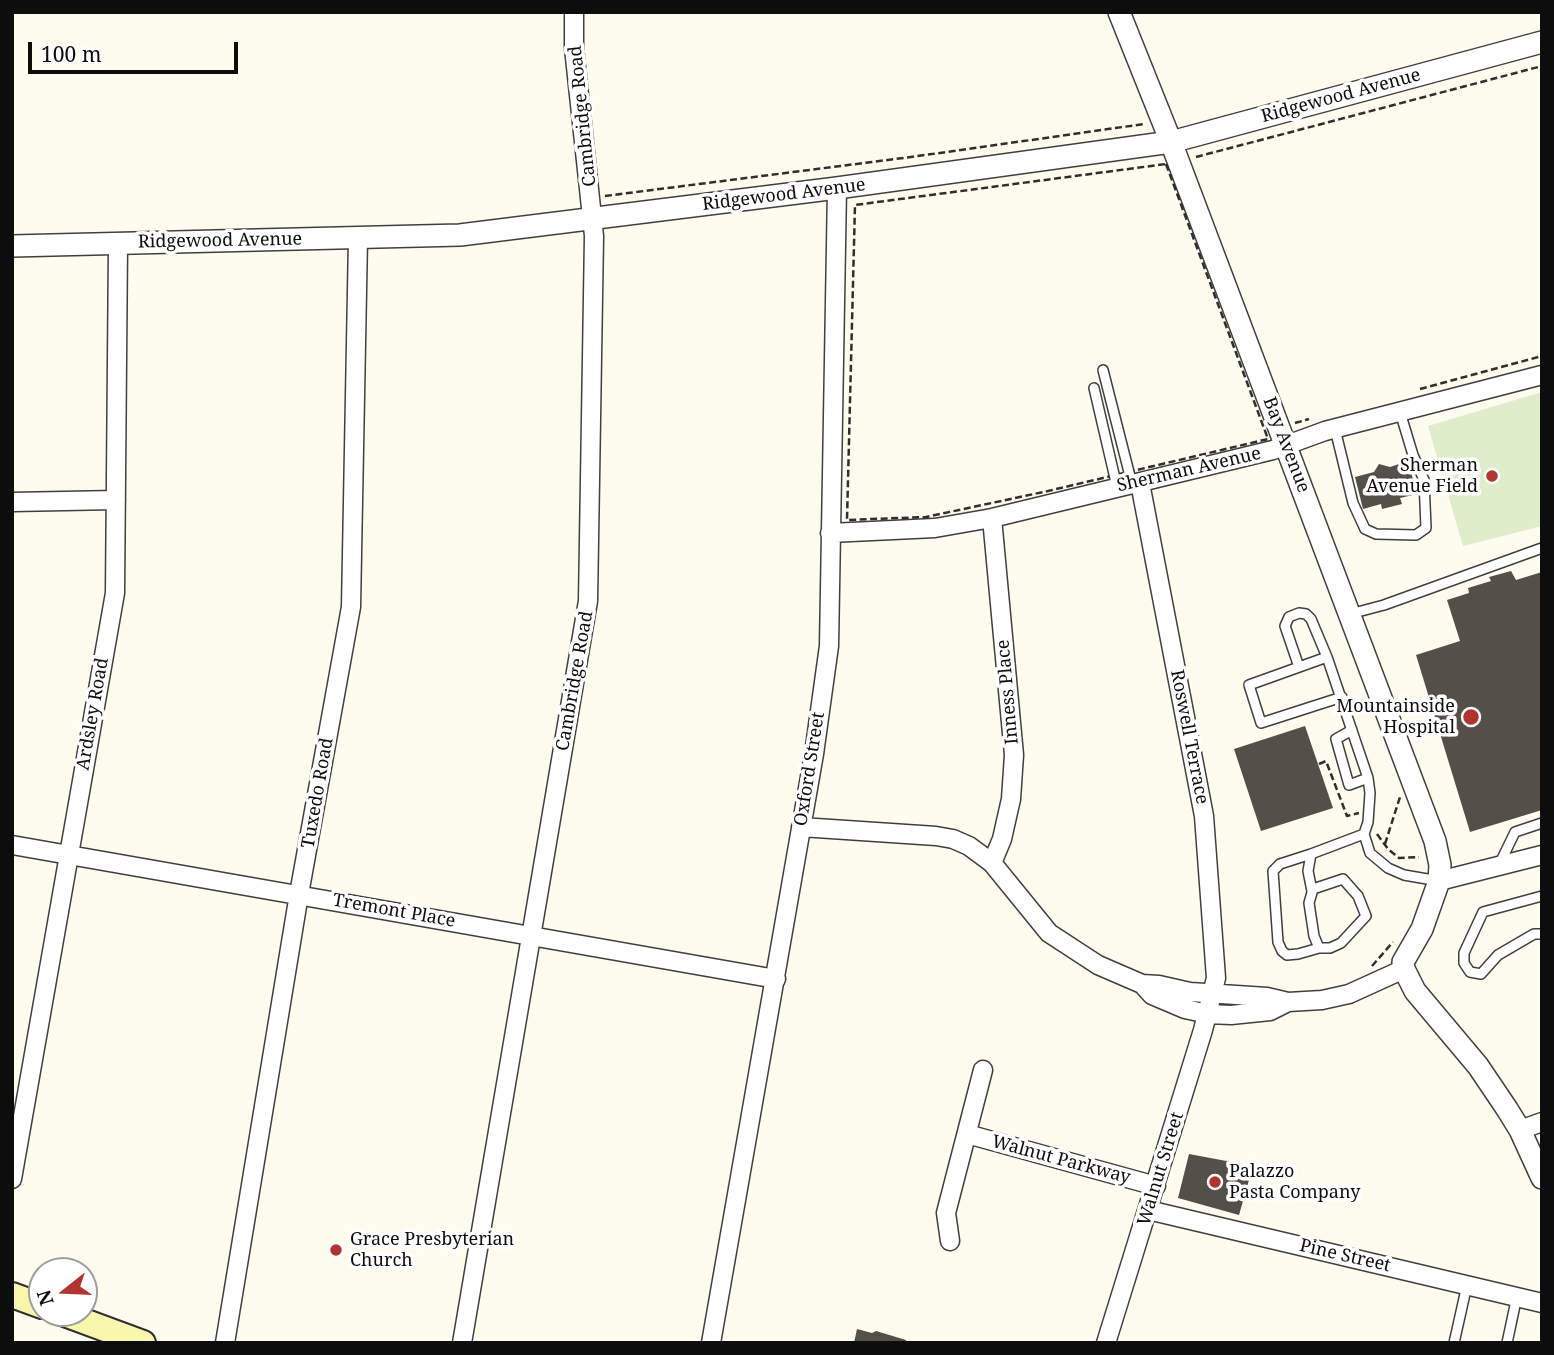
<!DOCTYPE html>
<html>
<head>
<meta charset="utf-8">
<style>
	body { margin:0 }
	#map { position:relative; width:1554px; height:1355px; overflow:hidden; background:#fefcee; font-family:"Noto Serif",serif }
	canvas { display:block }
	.frame { position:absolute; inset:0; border:14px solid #0d0d0d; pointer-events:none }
	.north { position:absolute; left:28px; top:1257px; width:70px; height:70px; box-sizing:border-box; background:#fff; border:2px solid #9e9e9e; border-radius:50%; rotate:252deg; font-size:19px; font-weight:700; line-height:28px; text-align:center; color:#0d0d0d }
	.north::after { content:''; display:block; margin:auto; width:24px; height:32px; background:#b23430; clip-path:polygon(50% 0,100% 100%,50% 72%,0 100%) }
	.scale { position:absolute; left:28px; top:42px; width:210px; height:32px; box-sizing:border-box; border:4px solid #0d0d0d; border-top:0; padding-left:9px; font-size:21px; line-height:24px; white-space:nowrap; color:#0d0d0d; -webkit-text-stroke:5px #fff; paint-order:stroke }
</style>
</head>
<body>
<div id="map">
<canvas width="1554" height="1355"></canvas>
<div class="frame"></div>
<div class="north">N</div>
<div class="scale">100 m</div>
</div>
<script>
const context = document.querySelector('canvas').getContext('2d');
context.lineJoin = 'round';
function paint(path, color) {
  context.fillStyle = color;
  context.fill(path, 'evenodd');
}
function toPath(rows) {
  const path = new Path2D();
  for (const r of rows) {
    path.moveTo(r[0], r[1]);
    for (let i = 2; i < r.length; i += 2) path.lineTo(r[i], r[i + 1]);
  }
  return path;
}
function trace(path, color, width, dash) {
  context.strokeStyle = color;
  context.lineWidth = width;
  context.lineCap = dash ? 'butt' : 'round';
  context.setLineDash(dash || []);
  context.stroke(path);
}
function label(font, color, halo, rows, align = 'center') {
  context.font = font + ' "Noto Serif",serif';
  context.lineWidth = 7;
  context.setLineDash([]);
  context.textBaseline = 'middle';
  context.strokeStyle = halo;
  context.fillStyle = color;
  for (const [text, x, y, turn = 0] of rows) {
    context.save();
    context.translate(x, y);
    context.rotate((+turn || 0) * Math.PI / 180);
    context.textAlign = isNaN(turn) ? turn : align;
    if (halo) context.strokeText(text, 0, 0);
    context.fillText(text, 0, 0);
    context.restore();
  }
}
const pitch = toPath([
	[1542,392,1542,526,1463,546,1428,426]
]);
const building = toPath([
	[1408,461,1417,494,1400,498,1402,504,1382,509,1381,504,1363,509,1355,477,1374,472,1379,464,1390,467],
	[1511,571,1516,580,1542,572,1542,810,1470,832,1416,655,1460,641,1447,600,1469,593,1468,588,1491,581,1489,577],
	[1305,726,1333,808,1261,831,1234,749],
	[1189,1154,1253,1166,1239,1215,1178,1198],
	[857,1329,872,1333,876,1331,906,1340,906,1343,854,1343]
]);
const path = toPath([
	[1196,157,1542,66],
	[1166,164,1268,439,1048,491,926,517,847,520,855,205,1166,164],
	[605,196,911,157,1144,124],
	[1420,389,1542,356],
	[1295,423,1309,419],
	[1319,764,1326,761,1347,816,1359,813],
	[1377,834,1388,849,1399,858,1419,857],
	[1385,844,1400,797],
	[1372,966,1393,942]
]);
const service = toPath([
	[1103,370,1132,484],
	[1094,388,1117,487],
	[1335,429,1353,503,1365,529,1376,534,1416,535,1426,528,1424,480,1413,455,1400,412],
	[1350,614,1384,605,1542,548],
	[1327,657,1249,685,1261,723,1342,697],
	[1299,667,1285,626,1289,617,1299,613,1306,614,1311,619,1327,657,1368,778,1370,793,1368,822,1364,834,1370,853,1388,868,1404,875,1439,881],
	[1352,730,1336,739,1349,785,1368,778],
	[1311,854,1280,864,1273,871,1278,942,1282,951,1287,955,1298,954,1319,948,1330,948,1341,943,1366,916,1358,896,1343,879,1313,889,1309,903,1314,936,1319,948],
	[1499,865,1515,832,1542,823],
	[1312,891,1308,871,1311,854,1364,834],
	[1542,896,1483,912,1464,953,1464,963,1470,972,1481,974,1498,955,1534,934,1542,934],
	[1454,1343,1467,1285],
	[1507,1343,1517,1296]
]);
const minor = toPath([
	[12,502,116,500],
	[992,518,1014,755,1011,799,1002,839,992,863],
	[830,533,935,528,992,518,1273,450,1325,431,1542,375],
	[801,827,936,836,953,839,969,846,992,863,1049,933,1098,965,1142,984,1159,985,1190,992,1267,997,1288,1002,1322,1000,1349,994,1404,969],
	[12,845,776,979],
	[1439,881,1542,855],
	[1142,984,1152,995,1185,1009,1208,1014,1231,1015,1270,1011,1288,1002],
	[1520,1130,1542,1122],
	[967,1134,1156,1186],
	[12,1179,115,593,118,244],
	[1148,1210,1542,1303],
	[950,1241,946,1213,983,1070],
	[225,1343,299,894,351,607,358,238],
	[462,1343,588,601,594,236,574,48,574,12],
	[711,1343,814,754,829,646,837,188],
	[1106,1343,1203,1030,1216,978,1204,816,1140,483]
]);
const tertiary = toPath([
	[1119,12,1171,142,1435,841,1440,865,1439,881,1422,929,1403,962,1404,969,1415,991,1478,1066,1507,1109,1520,1130,1542,1178],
	[12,246,460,235,837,188,1171,142,1542,42]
]);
const secondary = toPath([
	[12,1295,42,1306],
	[62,1313,143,1343]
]);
const markers = [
	[1492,476,7,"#b23430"],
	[1471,717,9,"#b23430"],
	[1215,1182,7,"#b23430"],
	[336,1250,7,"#b23430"]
];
const streetNames = [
	["Ridgewood Avenue",1341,96,-15],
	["Cambridge Road",583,116,-96],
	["Ridgewood Avenue",784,195,-7],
	["Ridgewood Avenue",220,241,-1],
	["Bay Avenue",1286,445,69],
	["Sherman Avenue",1189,470,-13],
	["Cambridge Road",575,681,-80],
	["Inness Place",1008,692,-95],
	["Ardsley Road",93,714,-80],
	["Roswell Terrace",1189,737,79],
	["Oxford Street",810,769,-81],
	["Tuxedo Road",318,793,-80],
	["Tremont Place",394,911,10],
	["Walnut Parkway",1061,1160,15],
	["Walnut Street",1161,1169,-73],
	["Pine Street",1345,1256,13]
];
const poiNames = [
	["Sherman",1478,466],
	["Avenue Field",1478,487],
	["Mountainside",1455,707],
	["Hospital",1455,728],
	["Palazzo",1229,1172,"left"],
	["Pasta Company",1229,1193,"left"],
	["Grace Presbyterian",350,1240,"left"],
	["Church",350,1261,"left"]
];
paint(pitch, '#dfedcb');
paint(building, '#554f4a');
trace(service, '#404040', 12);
trace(minor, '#404040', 21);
trace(tertiary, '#404040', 24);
trace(secondary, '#2f2f2f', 28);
trace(path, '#2f2f2f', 2.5, [7, 3.5]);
trace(service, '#fff', 9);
trace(minor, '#fff', 18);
trace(tertiary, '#fff', 21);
trace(secondary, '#f9f6ae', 24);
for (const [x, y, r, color] of markers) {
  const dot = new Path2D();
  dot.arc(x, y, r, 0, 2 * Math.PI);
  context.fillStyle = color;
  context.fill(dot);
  trace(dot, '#fff', 2.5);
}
label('18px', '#0d0d0d', '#fff', streetNames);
label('18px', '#0d0d0d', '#fff', poiNames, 'right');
</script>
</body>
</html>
